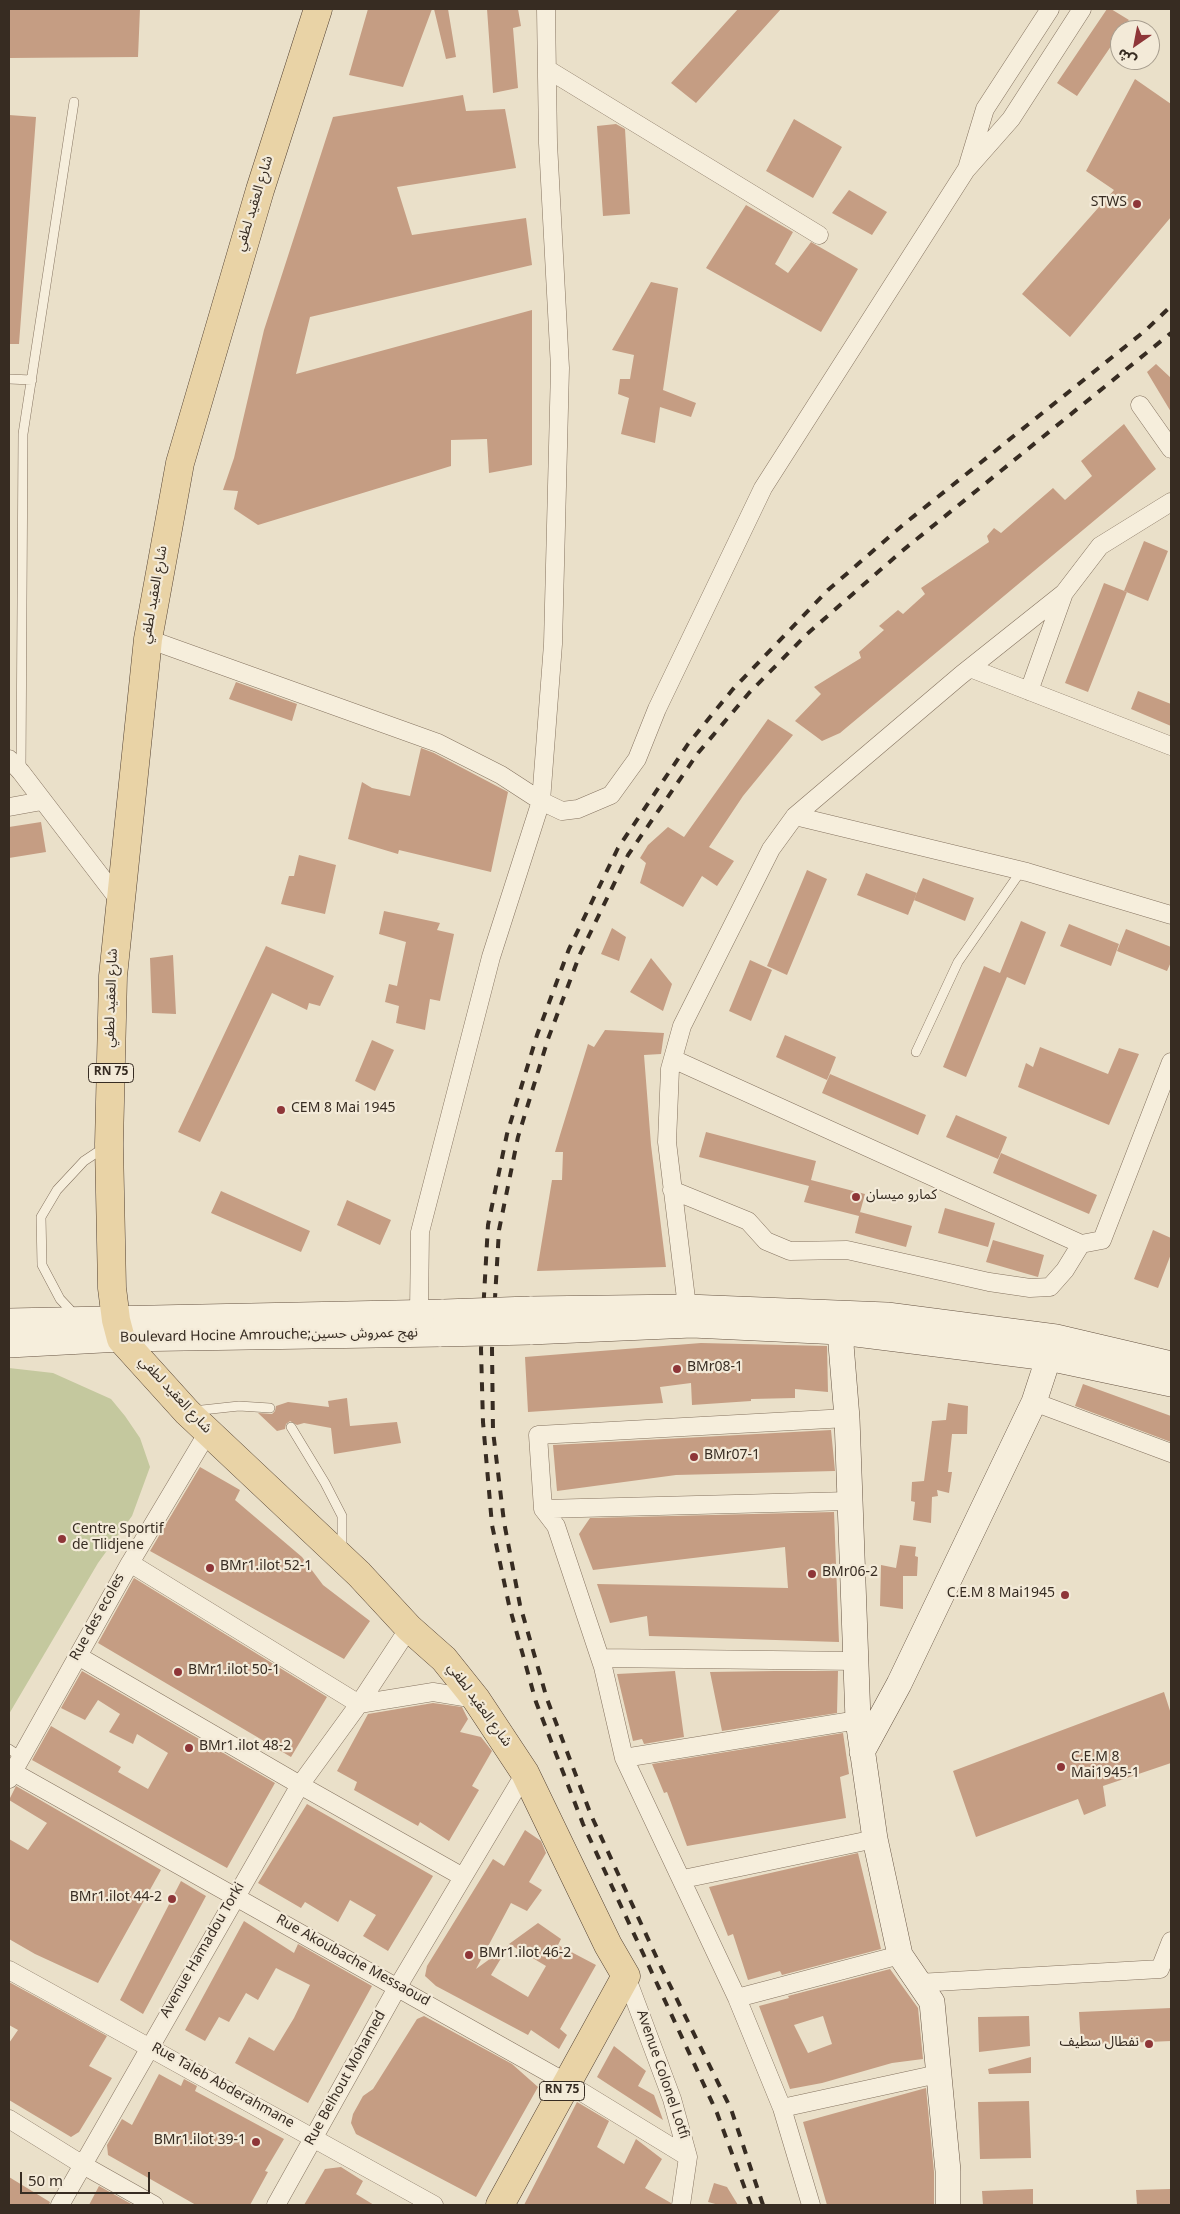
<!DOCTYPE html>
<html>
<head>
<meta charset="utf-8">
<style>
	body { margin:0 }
	#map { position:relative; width:1180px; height:2214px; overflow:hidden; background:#eae0c9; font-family:Georgia,"Noto Sans Arabic",serif }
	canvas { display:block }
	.frame { position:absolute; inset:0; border:10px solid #372c22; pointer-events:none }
	.north { position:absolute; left:1110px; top:20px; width:50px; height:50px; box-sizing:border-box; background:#f3ead8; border:1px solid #a89e8f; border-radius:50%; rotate:213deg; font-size:14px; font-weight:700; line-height:20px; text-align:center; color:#372c22 }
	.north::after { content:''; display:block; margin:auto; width:18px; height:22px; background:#8e3638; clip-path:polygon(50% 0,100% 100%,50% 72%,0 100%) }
	.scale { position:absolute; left:20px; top:2172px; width:130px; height:22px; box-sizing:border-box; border:2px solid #372c22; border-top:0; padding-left:6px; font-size:15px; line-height:18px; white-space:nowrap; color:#372c22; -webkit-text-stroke:4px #f3ead8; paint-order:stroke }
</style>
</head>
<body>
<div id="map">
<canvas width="1180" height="2214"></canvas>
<div class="frame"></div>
<div class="north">ش</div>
<div class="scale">50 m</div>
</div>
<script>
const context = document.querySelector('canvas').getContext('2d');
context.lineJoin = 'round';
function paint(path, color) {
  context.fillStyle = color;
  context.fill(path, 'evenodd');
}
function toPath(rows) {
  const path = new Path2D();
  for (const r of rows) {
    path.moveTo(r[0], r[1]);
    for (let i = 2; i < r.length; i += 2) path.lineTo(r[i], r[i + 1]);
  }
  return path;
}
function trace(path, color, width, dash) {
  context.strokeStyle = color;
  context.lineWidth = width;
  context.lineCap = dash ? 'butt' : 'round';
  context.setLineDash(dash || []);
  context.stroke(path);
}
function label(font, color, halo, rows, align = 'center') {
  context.font = font + ' Georgia,"Noto Sans Arabic",serif';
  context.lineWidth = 4.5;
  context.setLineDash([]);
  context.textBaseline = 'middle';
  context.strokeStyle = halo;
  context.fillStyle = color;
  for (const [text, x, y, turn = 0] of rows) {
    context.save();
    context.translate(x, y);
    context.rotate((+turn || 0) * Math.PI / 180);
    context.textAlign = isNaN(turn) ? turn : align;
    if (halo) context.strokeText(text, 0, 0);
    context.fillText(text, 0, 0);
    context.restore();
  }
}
const green = toPath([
	[9,1368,53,1373,111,1399,125,1416,140,1438,150,1467,132,1516,98,1563,9,1714]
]);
const building = toPath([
	[9,9,140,9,138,57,9,58],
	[368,9,432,9,403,87,349,75],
	[434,9,448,9,456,57,446,59],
	[487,9,518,9,521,26,513,28,518,88,493,93],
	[738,9,781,9,696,103,671,83],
	[1107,9,1111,9,1129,20,1120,30,1120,33,1077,96,1057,83],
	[1135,79,1171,104,1171,217,1070,337,1022,294,1114,190,1086,171],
	[463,95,466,111,505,109,516,168,397,187,412,235,526,218,532,265,310,317,296,374,532,310,532,465,489,473,487,439,451,440,451,466,258,525,234,509,238,491,223,490,234,458,264,330,333,117],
	[9,115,36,117,19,344,9,344],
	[794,119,842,147,813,198,766,171],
	[616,124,625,129,630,214,603,216,597,126],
	[849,190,887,212,872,235,832,213],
	[746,205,793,232,775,264,788,273,811,242,858,269,821,332,706,268],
	[651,282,678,288,663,390,696,403,691,417,660,407,655,443,621,434,629,398,618,394,620,379,630,379,634,355,612,350],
	[1156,364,1171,378,1171,412,1147,372],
	[1124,424,1156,469,840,733,822,741,795,721,821,694,814,687,861,658,859,652,884,630,879,626,898,610,903,614,925,594,921,588,989,542,987,536,994,528,1001,533,1053,488,1065,500,1092,476,1081,461],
	[1144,541,1168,551,1148,601,1124,591],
	[1104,583,1127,592,1088,692,1065,683],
	[236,682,297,704,292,721,229,699],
	[1138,691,1171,704,1171,726,1131,709],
	[768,719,793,735,743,796,709,847,734,861,717,886,702,876,683,907,640,883,646,863,640,858,648,845,668,827,684,837],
	[421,748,434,753,508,792,491,872,399,850,398,854,348,839,362,782,372,788,410,796],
	[41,822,46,852,9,858,9,827],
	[299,855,336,865,325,914,281,904,289,876,294,876],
	[807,870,827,879,787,975,767,966],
	[866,873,917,893,908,915,857,895],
	[923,878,974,898,965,921,914,900],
	[384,911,440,923,437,930,454,934,440,1001,430,999,425,1030,396,1023,399,1006,385,1002,389,984,397,986,406,942,379,934],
	[1021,921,1046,932,1025,985,1007,977,966,1077,943,1067,984,966,1000,973],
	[1069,924,1119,944,1111,966,1060,946],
	[612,928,626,937,619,961,601,954],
	[1126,929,1171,947,1171,962,1167,971,1117,951],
	[266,946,334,976,320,1006,309,1003,307,1010,272,993,200,1142,178,1132],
	[173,955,176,1014,152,1013,150,958],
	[651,958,672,984,663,1011,630,992],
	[750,960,772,970,751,1021,729,1011],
	[605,1030,664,1033,661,1054,644,1055,651,1145,666,1267,537,1271,552,1180,562,1180,563,1152,555,1152,560,1135,588,1044,594,1047],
	[785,1035,836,1057,827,1080,776,1057],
	[372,1040,394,1050,375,1091,355,1081],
	[1040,1047,1108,1074,1119,1048,1139,1054,1109,1125,1018,1087,1026,1063,1033,1067],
	[830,1074,926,1115,918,1135,822,1093],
	[956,1115,1007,1137,998,1159,946,1137],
	[706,1132,816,1161,811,1180,865,1194,859,1216,804,1202,809,1186,699,1157],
	[1001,1153,1097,1195,1089,1214,993,1173],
	[221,1191,310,1231,301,1252,211,1213],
	[347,1200,391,1220,380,1245,337,1225],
	[945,1208,995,1223,988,1247,938,1233],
	[860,1212,912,1226,906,1247,855,1233],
	[1153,1230,1171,1238,1171,1254,1158,1288,1134,1279],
	[993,1240,1044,1255,1038,1277,986,1262],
	[701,1343,827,1346,828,1392,795,1389,795,1398,751,1399,751,1401,692,1405,691,1383,660,1387,663,1403,528,1412,525,1357],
	[1083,1384,1171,1416,1171,1442,1075,1406],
	[347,1398,350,1426,397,1422,401,1443,334,1454,331,1428,304,1423,297,1425,290,1421,286,1424,285,1429,277,1431,258,1413,272,1414,275,1411,276,1406,288,1402,329,1407,328,1401],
	[948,1403,968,1406,967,1434,952,1434,948,1472,952,1472,949,1493,937,1490,938,1496,932,1497,931,1523,913,1520,915,1502,911,1501,912,1482,924,1481,932,1421,946,1420],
	[831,1430,835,1471,676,1475,557,1491,553,1445],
	[200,1467,240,1490,235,1500,302,1557,323,1585,370,1621,344,1659,150,1551],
	[834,1512,839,1642,649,1636,647,1616,610,1623,597,1584,788,1588,785,1547,593,1570,579,1534,590,1518],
	[900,1545,916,1547,915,1556,918,1557,917,1576,903,1576,903,1609,880,1606,881,1565,896,1568],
	[134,1578,327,1697,291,1757,98,1643],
	[82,1671,275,1783,227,1868,32,1760,51,1726,121,1767,118,1772,148,1789,168,1753,137,1734,133,1744,109,1732,120,1714,98,1700,85,1720,61,1708],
	[675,1671,684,1737,644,1744,642,1739,633,1741,617,1674],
	[775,1671,838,1671,837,1713,722,1731,710,1672],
	[1164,1692,1171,1714,1171,1763,1103,1786,1106,1806,1084,1815,1078,1799,976,1837,953,1771],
	[433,1703,462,1707,468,1719,460,1732,481,1737,492,1751,472,1786,479,1790,449,1841,420,1822,418,1826,354,1790,357,1782,337,1771,368,1714],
	[843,1733,849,1774,840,1777,846,1818,687,1846,667,1792,664,1793,652,1764],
	[16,1786,161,1870,98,1983,35,1954,9,1939,9,1839,28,1850,47,1823,9,1800],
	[307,1804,433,1876,388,1951,363,1936,376,1915,350,1900,338,1922,305,1902,301,1908,258,1883],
	[525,1830,541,1841,546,1853,529,1882,542,1890,527,1911,511,1903,476,1969,509,1945,491,1975,528,1997,546,1966,509,1944,538,1923,561,1939,558,1945,596,1965,560,2029,567,2035,559,2049,531,2030,528,2035,436,1986,425,1976,427,1966,493,1859,504,1866],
	[858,1853,881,1949,782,1975,780,1971,748,1980,733,1934,728,1936,709,1887],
	[181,1881,206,1896,143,2014,120,2000],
	[244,1921,294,1953,298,1944,372,1986,308,2103,235,2063,249,2037,274,2051,294,2018,310,1985,276,1968,258,2000,246,1993,229,2022,219,2017,205,2041,185,2030],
	[890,1969,918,2008,923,2059,892,2063,822,2083,790,2089,759,2006,789,1998,788,1996],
	[823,2016,832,2044,808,2053,794,2025],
	[9,1982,107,2036,89,2066,112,2078,79,2132,71,2137,9,2100,9,2043,18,2030,9,2025],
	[1171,2008,1171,2041,1081,2045,1079,2012],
	[424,2016,512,2064,538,2087,476,2197,356,2134,351,2123,353,2114,363,2096,373,2089,417,2019],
	[1029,2016,1030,2046,979,2052,978,2017],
	[614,2046,646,2071,638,2086,654,2095,663,2120,597,2077],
	[1031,2057,1031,2073,989,2074,988,2069],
	[159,2074,181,2086,184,2079,197,2086,195,2091,284,2139,265,2171,268,2172,250,2205,196,2205,108,2155,107,2145,122,2119,132,2125],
	[926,2088,934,2172,934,2205,827,2205,803,2122],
	[1029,2101,1031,2158,980,2159,978,2102],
	[577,2102,609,2121,597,2147,624,2164,636,2139,662,2159,645,2188,671,2203,671,2205,524,2205],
	[341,2167,363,2181,356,2194,374,2205,304,2205,325,2169],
	[9,2177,50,2202,49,2205,9,2205],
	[714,2183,727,2187,738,2205,719,2205,708,2202],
	[99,2186,133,2205,89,2205],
	[1033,2189,1033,2205,983,2205,982,2191],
	[1171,2189,1171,2205,1137,2205,1136,2190]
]);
const lane = toPath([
	[9,379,32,380],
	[21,770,23,434,74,102],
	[916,1052,958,962,1021,871],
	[75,1315,60,1299,42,1265,41,1217,57,1190,84,1161,105,1147],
	[193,1411,239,1406,270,1408],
	[291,1427,325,1483,342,1516,342,1550],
	[9,1749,21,1757]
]);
const street = toPath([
	[547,69,819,235],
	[968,165,985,109,1050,9],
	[1140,405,1171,449],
	[148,639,438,743,501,775,541,801,562,811,578,809,611,795,637,759,657,709,763,488,966,170,1011,119,1082,9],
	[970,668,1171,746],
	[1029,691,1064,593],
	[9,759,21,772,119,900],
	[9,807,42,801],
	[795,816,1027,872,1171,915],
	[673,1059,1081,1244,1102,1240,1171,1062],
	[672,1190,748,1221,766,1241,790,1251,847,1250,989,1282,1030,1288,1050,1287,1065,1270,1081,1244],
	[419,1312,420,1232,491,957,541,801,553,644,560,368,548,143,546,9],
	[690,1318,687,1307,667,1142,670,1069,682,1026,771,849,795,816,961,675,1064,593,1100,546,1171,502],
	[1034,1402,1171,1453],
	[543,1509,850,1501],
	[130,1563,359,1704,433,1692,476,1699],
	[78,1656,300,1785,463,1877],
	[600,1658,857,1661],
	[624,1758,858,1720],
	[13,1772,567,2083,688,2157],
	[9,1779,130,1563,208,1432],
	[683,1879,875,1839],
	[9,1970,434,2205],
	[626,1976,672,2099,688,2157,681,2205],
	[918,1983,1160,1969,1171,1941],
	[737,1998,900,1955],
	[782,2108,938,2074],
	[9,2119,83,2165,154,2205],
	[60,2205,300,1785,359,1704,409,1628],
	[276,2205,397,1988,525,1773],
	[811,2205,782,2108,737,1998,624,1758,603,1667,556,1526,543,1509,538,1435,847,1418]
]);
const secondary = toPath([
	[530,1309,687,1307,887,1315,1056,1337,1171,1364],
	[9,1321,444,1312],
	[530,1332,692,1325,840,1332,1048,1358,1171,1384],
	[840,1332,847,1418,858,1720,875,1839,900,1955,932,2002,948,2171,948,2205],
	[9,1345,121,1339,441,1334],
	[862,1752,899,1684,1034,1402,1053,1344]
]);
const primary = toPath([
	[318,9,260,190,180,463,148,639,113,976,109,1144,112,1288,116,1320,121,1339,187,1412,359,1574,409,1628,444,1659,476,1699,525,1773,608,1945,626,1976,500,2205]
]);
const rail = toPath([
	[751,2205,717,2113,583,1824,536,1702,509,1605,492,1525,483,1422,481,1349,488,1225,507,1134,537,1035,569,949,618,848,688,744,733,689,828,590,904,524,1146,330,1171,306],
	[763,2205,731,2109,661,1967,591,1815,547,1699,520,1605,504,1522,493,1431,492,1349,499,1230,518,1137,548,1039,580,954,628,855,698,753,749,693,807,634,902,551,1171,333]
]);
const secondaryBridge = toPath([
	[444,1312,530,1309],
	[441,1334,530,1332]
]);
const markers = [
	[1137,204,5,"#8e3638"],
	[281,1110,5,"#8e3638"],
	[856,1197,5,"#8e3638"],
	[677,1369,5,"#8e3638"],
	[694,1457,5,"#8e3638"],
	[62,1539,5,"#8e3638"],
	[210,1568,5,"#8e3638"],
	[812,1574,5,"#8e3638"],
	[1065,1595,5,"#8e3638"],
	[178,1672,5,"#8e3638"],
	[189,1748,5,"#8e3638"],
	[1061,1767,5,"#8e3638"],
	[172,1899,5,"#8e3638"],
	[469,1955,5,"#8e3638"],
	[1149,2044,5,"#8e3638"],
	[256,2142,5,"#8e3638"]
];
const shields = [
	[111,1073,45],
	[562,2091,45]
];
const shieldNames = [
	["RN 75",111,1073],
	["RN 75",562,2091]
];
const streetNames = [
	["شارع العقيد لطفي",256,204,-73],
	["شارع العقيد لطفي",156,595,-80],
	["شارع العقيد لطفي",113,998,-88],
	["Boulevard Hocine Amrouche;نهج عمروش حسين",269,1337,-1],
	["شارع العقيد لطفي",174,1396,47],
	["Rue des ecoles",99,1618,-61],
	["شارع العقيد لطفي",478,1706,54],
	["Avenue Hamadou Torki",204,1951,-60],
	["Rue Akoubache Messaoud",352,1962,29],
	["Avenue Colonel Lotfi",661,2075,71],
	["Rue Belhout Mohamed",347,2079,-61],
	["Rue Taleb Abderahmane",222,2087,29]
];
const poiNames = [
	["STWS",1127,204,"right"],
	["CEM 8 Mai 1945",291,1110],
	["كمارو ميسان",866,1197],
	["BMr08-1",687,1369],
	["BMr07-1",704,1457],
	["Centre Sportif",72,1531],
	["de Tlidjene",72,1547],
	["BMr1.ilot 52-1",220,1568],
	["BMr06-2",822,1574],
	["C.E.M 8 Mai1945",1055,1595,"right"],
	["BMr1.ilot 50-1",188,1672],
	["BMr1.ilot 48-2",199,1748],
	["C.E.M 8",1071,1759],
	["Mai1945-1",1071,1775],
	["BMr1.ilot 44-2",162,1899,"right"],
	["BMr1.ilot 46-2",479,1955],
	["نفطال سطيف",1139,2044,"right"],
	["BMr1.ilot 39-1",246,2142,"right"]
];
paint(green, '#c4c89e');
paint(building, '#c59d83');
trace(lane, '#857360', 10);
trace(street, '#857360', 19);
trace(secondary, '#675443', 26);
trace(primary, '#544233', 29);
trace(lane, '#f6eedc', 9);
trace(street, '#f6eedc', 18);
trace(secondary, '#f6eedc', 25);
trace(primary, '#e9d3a6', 28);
trace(rail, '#372c22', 4, [9, 9]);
trace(secondaryBridge, '#675443', 26, []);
trace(secondaryBridge, '#f6eedc', 25);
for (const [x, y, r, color] of markers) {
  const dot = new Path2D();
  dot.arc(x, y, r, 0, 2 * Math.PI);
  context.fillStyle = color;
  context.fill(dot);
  trace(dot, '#f3ead8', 2);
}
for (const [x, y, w] of shields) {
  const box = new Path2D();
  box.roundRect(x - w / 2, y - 9.5, w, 19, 4);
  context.fillStyle = '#f3ead8';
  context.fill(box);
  trace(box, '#372c22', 1);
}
label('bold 12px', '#372c22', null, shieldNames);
label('14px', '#372c22', '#f3ead8', streetNames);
label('14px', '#372c22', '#f3ead8', poiNames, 'left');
</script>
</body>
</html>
